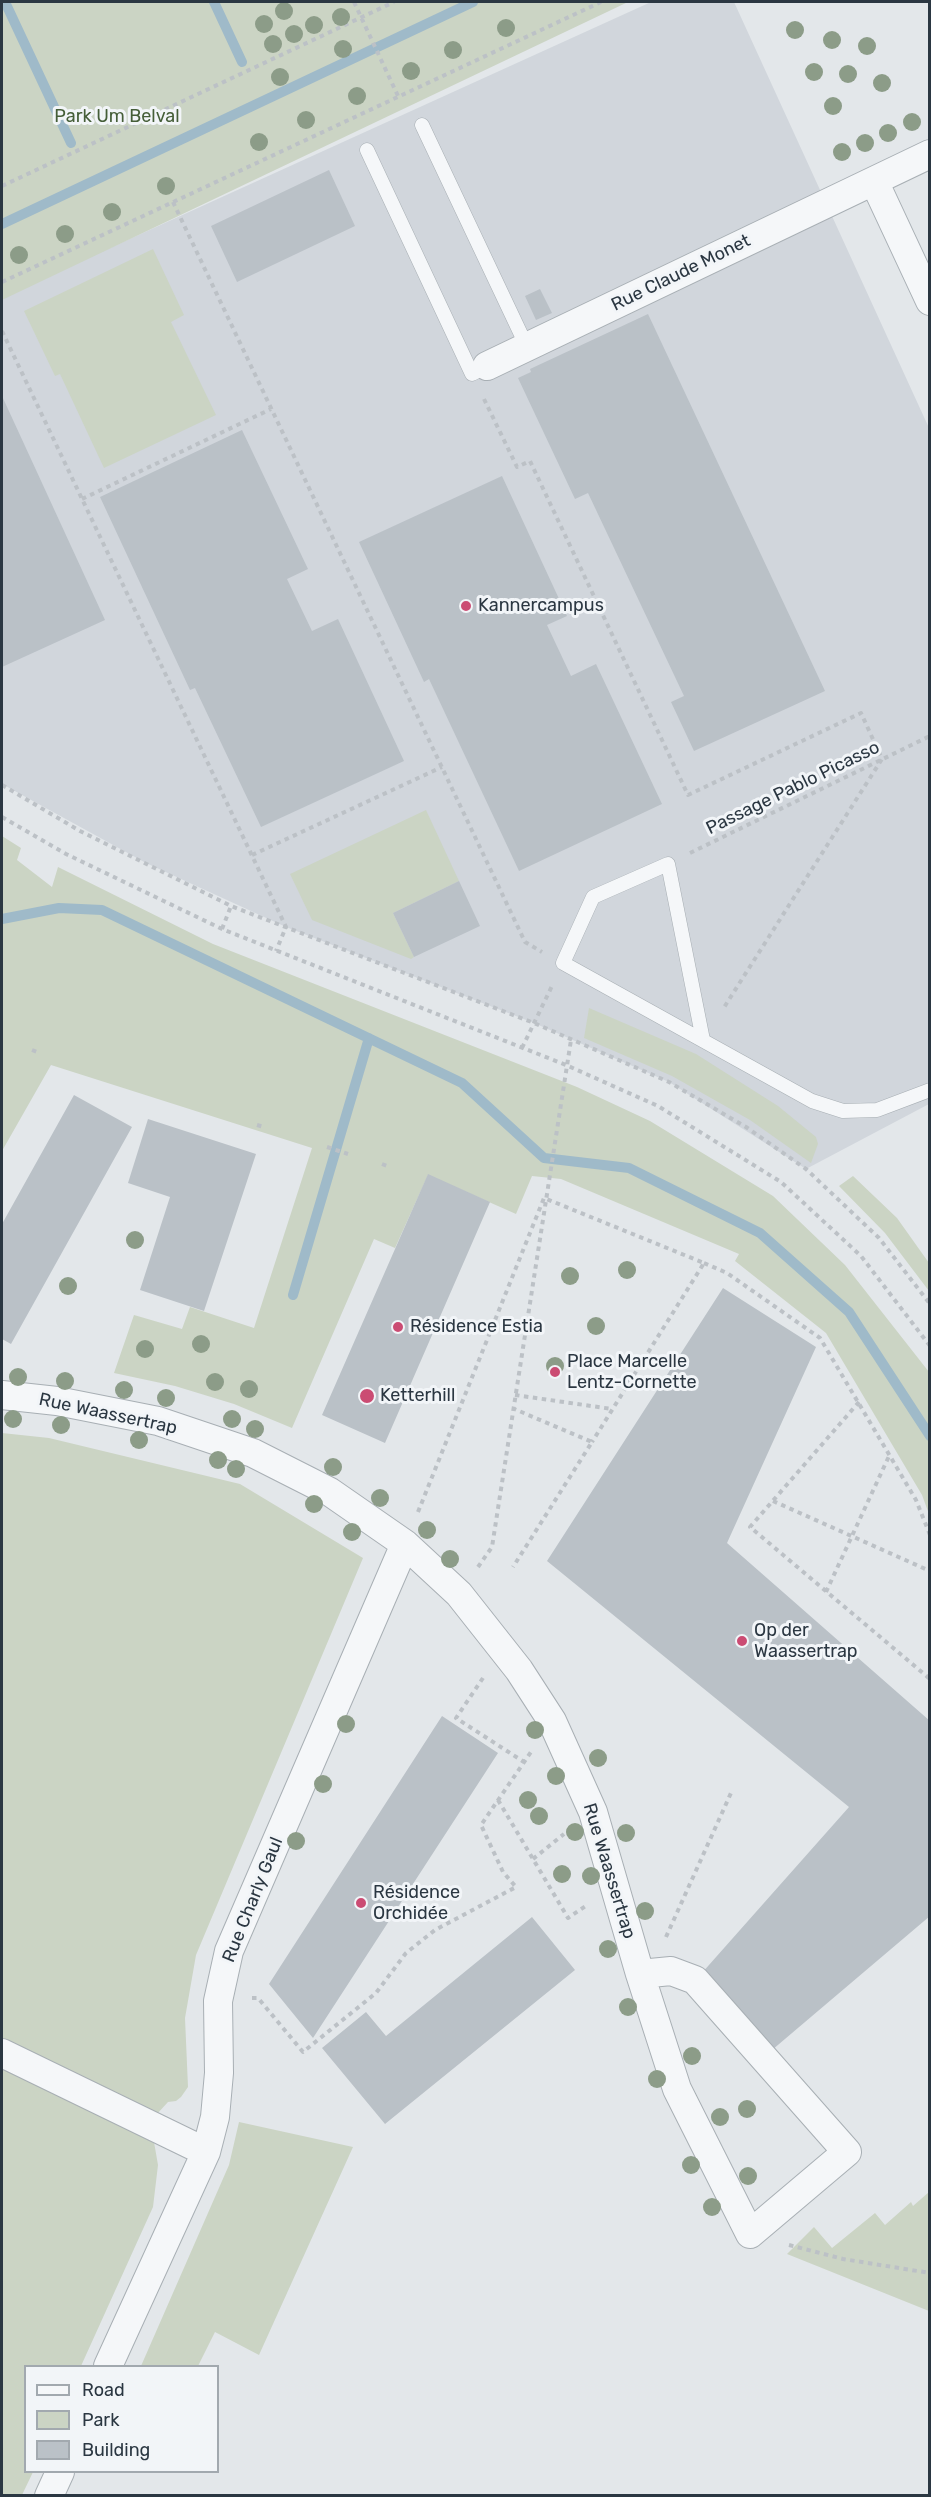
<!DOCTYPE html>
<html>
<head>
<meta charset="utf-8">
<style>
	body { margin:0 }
	#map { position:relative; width:931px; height:2497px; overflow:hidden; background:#e3e7ea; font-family:Rubik,sans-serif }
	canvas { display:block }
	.frame { position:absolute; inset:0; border:3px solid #2b3742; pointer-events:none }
	.legend { position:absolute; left:24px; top:2365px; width:195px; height:108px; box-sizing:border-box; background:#f2f5f8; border:2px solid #a2a9af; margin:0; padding:8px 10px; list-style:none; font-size:18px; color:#2b3742 }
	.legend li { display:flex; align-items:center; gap:12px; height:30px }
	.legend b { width:30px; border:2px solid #a2a9af }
</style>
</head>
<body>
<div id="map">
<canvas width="931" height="2497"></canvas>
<div class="frame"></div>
<ul class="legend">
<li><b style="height:8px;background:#f5f7f9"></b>Road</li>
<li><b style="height:16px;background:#cbd4c4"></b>Park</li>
<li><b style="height:16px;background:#bac1c7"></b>Building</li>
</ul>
</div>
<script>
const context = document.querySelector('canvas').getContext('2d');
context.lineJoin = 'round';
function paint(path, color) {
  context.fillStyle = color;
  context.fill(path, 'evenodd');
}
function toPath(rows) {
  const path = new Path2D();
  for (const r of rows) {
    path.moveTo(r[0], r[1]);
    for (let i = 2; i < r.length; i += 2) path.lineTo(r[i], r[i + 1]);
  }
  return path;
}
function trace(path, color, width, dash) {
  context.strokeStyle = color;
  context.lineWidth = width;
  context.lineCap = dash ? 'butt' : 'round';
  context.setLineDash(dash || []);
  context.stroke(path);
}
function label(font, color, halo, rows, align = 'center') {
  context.font = font + ' Rubik,sans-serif';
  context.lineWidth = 6;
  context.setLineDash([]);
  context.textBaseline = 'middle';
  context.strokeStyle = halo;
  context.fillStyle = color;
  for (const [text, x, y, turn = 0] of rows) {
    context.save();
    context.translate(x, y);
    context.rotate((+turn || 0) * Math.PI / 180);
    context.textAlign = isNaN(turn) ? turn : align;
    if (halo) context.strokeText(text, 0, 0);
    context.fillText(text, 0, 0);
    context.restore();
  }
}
const built = toPath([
	[651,2,734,2,929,428,929,1104,806,1169,669,1082,534,1023,286,927,146,863,2,784,2,297]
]);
const green = toPath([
	[2,2,628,2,2,300],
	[153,249,184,315,171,322,216,415,104,468,60,374,55,376,24,311],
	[426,810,459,881,393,913,414,957,411,959,312,920,290,874],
	[2,836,21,848,17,860,52,887,58,867,213,944,577,1087,650,1121,773,1196,845,1265,929,1372,929,1514,922,1495,826,1333,735,1261,739,1254,561,1179,532,1176,516,1214,428,1175,395,1248,374,1239,292,1428,234,1404,175,1386,114,1373,134,1315,182,1329,190,1307,254,1328,312,1148,51,1065,2,1151],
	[589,1008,696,1054,778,1106,816,1137,818,1144,811,1163,750,1120,672,1076,584,1038],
	[853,1176,897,1218,929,1263,929,1291,885,1233,839,1186],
	[2,1433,49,1438,240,1484,363,1558,196,1955,185,2018,188,2087,181,2097,176,2101,168,2102,157,2114,2,2038],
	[2,2068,154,2142,158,2165,153,2207,81,2366,26,2366,26,2472,33,2472,22,2495,2,2495],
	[239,2122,353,2147,259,2355,215,2332,198,2366,141,2366,229,2165],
	[929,2192,929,2311,787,2254,814,2227,832,2248,875,2213,885,2225,911,2202,913,2206]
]);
const stream = toPath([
	[5,2,71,143],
	[214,2,242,62],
	[2,224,473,2],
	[2,919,59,908,102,910,462,1083,544,1158,629,1168,760,1233,849,1312,930,1436],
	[293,1295,369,1038]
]);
const building = toPath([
	[329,170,355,226,237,282,211,226],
	[540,289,552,313,536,320,525,296],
	[648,314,825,691,694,751,671,702,684,696,588,493,575,499,518,378,531,372,530,369],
	[2,396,105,620,2,667],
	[242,430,308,569,287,579,312,631,338,619,404,761,261,827,195,688,190,690,100,497],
	[502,476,567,616,547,625,571,676,596,664,662,804,519,871,429,679,424,682,359,542],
	[459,881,480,926,414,957,393,913],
	[74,1095,132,1127,11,1344,2,1339,2,1224],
	[148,1119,256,1154,204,1311,140,1290,170,1197,128,1183],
	[428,1174,490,1202,385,1443,322,1415],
	[723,1288,816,1347,727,1543,930,1721,930,1916,772,2050,701,1974,849,1807,547,1561],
	[442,1716,498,1753,313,2038,269,1984],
	[532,1917,575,1970,385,2124,322,2048,366,2012,386,2036]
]);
const path = toPath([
	[354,2,398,96],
	[2,186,394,2],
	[173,202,525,942,542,952],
	[2,282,601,2],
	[2,331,286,927,276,951],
	[484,399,517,467,530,461,688,795,861,713,882,759,723,1009],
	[82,499,271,409],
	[2,785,80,831,231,906,534,1023,669,1082,746,1127,806,1169,879,1238,930,1304],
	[2,817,66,854,222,929,566,1065,658,1106,781,1182,861,1256,930,1346],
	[690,853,930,736],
	[252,855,442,767],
	[222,929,231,906],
	[522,1048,552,986],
	[32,1050,40,1053],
	[257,1125,264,1127],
	[327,1147,348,1154],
	[382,1164,390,1167],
	[704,1263,727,1273,820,1338,916,1500,930,1535],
	[515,1395,612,1409],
	[859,1402,750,1527,930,1679],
	[512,1408,592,1442,513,1567],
	[773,1501,930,1571],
	[418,1512,544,1198,704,1263,592,1442],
	[478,1567,492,1547,571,1040],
	[826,1592,890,1454],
	[483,1678,456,1718,524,1762],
	[498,1800,568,1918,587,1905],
	[533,1859,564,1834],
	[666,1937,731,1793],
	[252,1998,258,1998,303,2052,376,1993,406,1953,435,1930,516,1887,503,1872,481,1825,531,1752],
	[789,2245,843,2259,930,2273]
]);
const service = toPath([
	[422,125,527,347],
	[367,150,472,374,487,366],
	[703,1040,668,864,593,897,563,963,812,1101,843,1111,877,1110,930,1090]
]);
const minor = toPath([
	[874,181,930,301],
	[487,366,930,154],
	[2,1395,57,1401,158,1421,253,1453,330,1492,405,1544,459,1594,519,1670,552,1721,593,1812,640,1974,677,2089,750,2234,847,2152,695,1980,671,1971,640,1974],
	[2,2053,206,2152],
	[108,2366,206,2152,215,2117,219,2073,218,2001,229,1951,405,1544],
	[49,2496,60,2472]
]);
const trees = [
	[284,11],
	[341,17],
	[264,24],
	[314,25],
	[506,28],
	[795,30],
	[294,34],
	[832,40],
	[273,44],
	[867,46],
	[343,49],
	[453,50],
	[411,71],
	[814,72],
	[848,74],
	[280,77],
	[882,83],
	[357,96],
	[833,106],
	[306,120],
	[912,122],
	[888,133],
	[259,142],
	[865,143],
	[842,152],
	[166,186],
	[112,212],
	[65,234],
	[19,255],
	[135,1240],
	[627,1270],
	[570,1276],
	[68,1286],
	[596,1326],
	[201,1344],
	[145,1349],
	[555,1366],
	[18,1377],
	[65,1381],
	[215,1382],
	[249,1389],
	[124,1390],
	[166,1398],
	[13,1419],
	[232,1419],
	[61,1425],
	[255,1429],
	[139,1440],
	[218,1460],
	[333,1467],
	[236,1469],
	[380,1498],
	[314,1504],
	[427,1530],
	[352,1532],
	[450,1559],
	[346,1724],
	[535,1730],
	[598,1758],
	[556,1776],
	[323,1784],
	[528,1800],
	[539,1816],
	[575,1832],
	[626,1833],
	[296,1841],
	[562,1874],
	[591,1876],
	[645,1911],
	[608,1949],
	[628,2007],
	[692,2056],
	[657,2079],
	[747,2109],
	[720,2117],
	[691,2165],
	[748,2176],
	[712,2207]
];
const markers = [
	[466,606,6,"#cb4c73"],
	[398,1327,6,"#cb4c73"],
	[555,1372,6,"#cb4c73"],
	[367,1396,8,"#cb4c73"],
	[742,1641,6,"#cb4c73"],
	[361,1903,6,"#cb4c73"]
];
const parkNames = [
	["Park Um Belval",117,117]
];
const streetNames = [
	["Rue Claude Monet",681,273,-26],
	["Passage Pablo Picasso",793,788,-26],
	["Rue Waassertrap",108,1414,12],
	["Rue Waassertrap",609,1871,73],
	["Rue Charly Gaul",253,1900,-68]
];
const poiNames = [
	["Kannercampus",478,606],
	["Résidence Estia",410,1327],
	["Place Marcelle",567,1362],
	["Lentz-Cornette",567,1383],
	["Ketterhill",380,1396],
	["Op der",754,1631],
	["Waassertrap",754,1652],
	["Résidence",373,1893],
	["Orchidée",373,1914]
];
paint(built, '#d1d6dc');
paint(green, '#cbd4c4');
trace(stream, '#9fbac9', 10);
paint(building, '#bac1c7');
trace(service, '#a8afb4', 15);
trace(minor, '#a8afb4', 30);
trace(path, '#bcc1c6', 4, [4.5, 4.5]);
trace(service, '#f5f7f9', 14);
trace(minor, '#f5f7f9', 28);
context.fillStyle = '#8c9c88';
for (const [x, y] of trees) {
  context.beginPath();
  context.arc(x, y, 9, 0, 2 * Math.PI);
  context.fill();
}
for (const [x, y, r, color] of markers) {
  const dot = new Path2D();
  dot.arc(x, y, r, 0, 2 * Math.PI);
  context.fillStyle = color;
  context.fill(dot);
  trace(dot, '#f2f5f8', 2);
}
label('18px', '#455e38', '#f2f5f8', parkNames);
label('18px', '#2b3742', '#f2f5f8', streetNames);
label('18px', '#2b3742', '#f2f5f8', poiNames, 'left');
</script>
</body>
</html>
